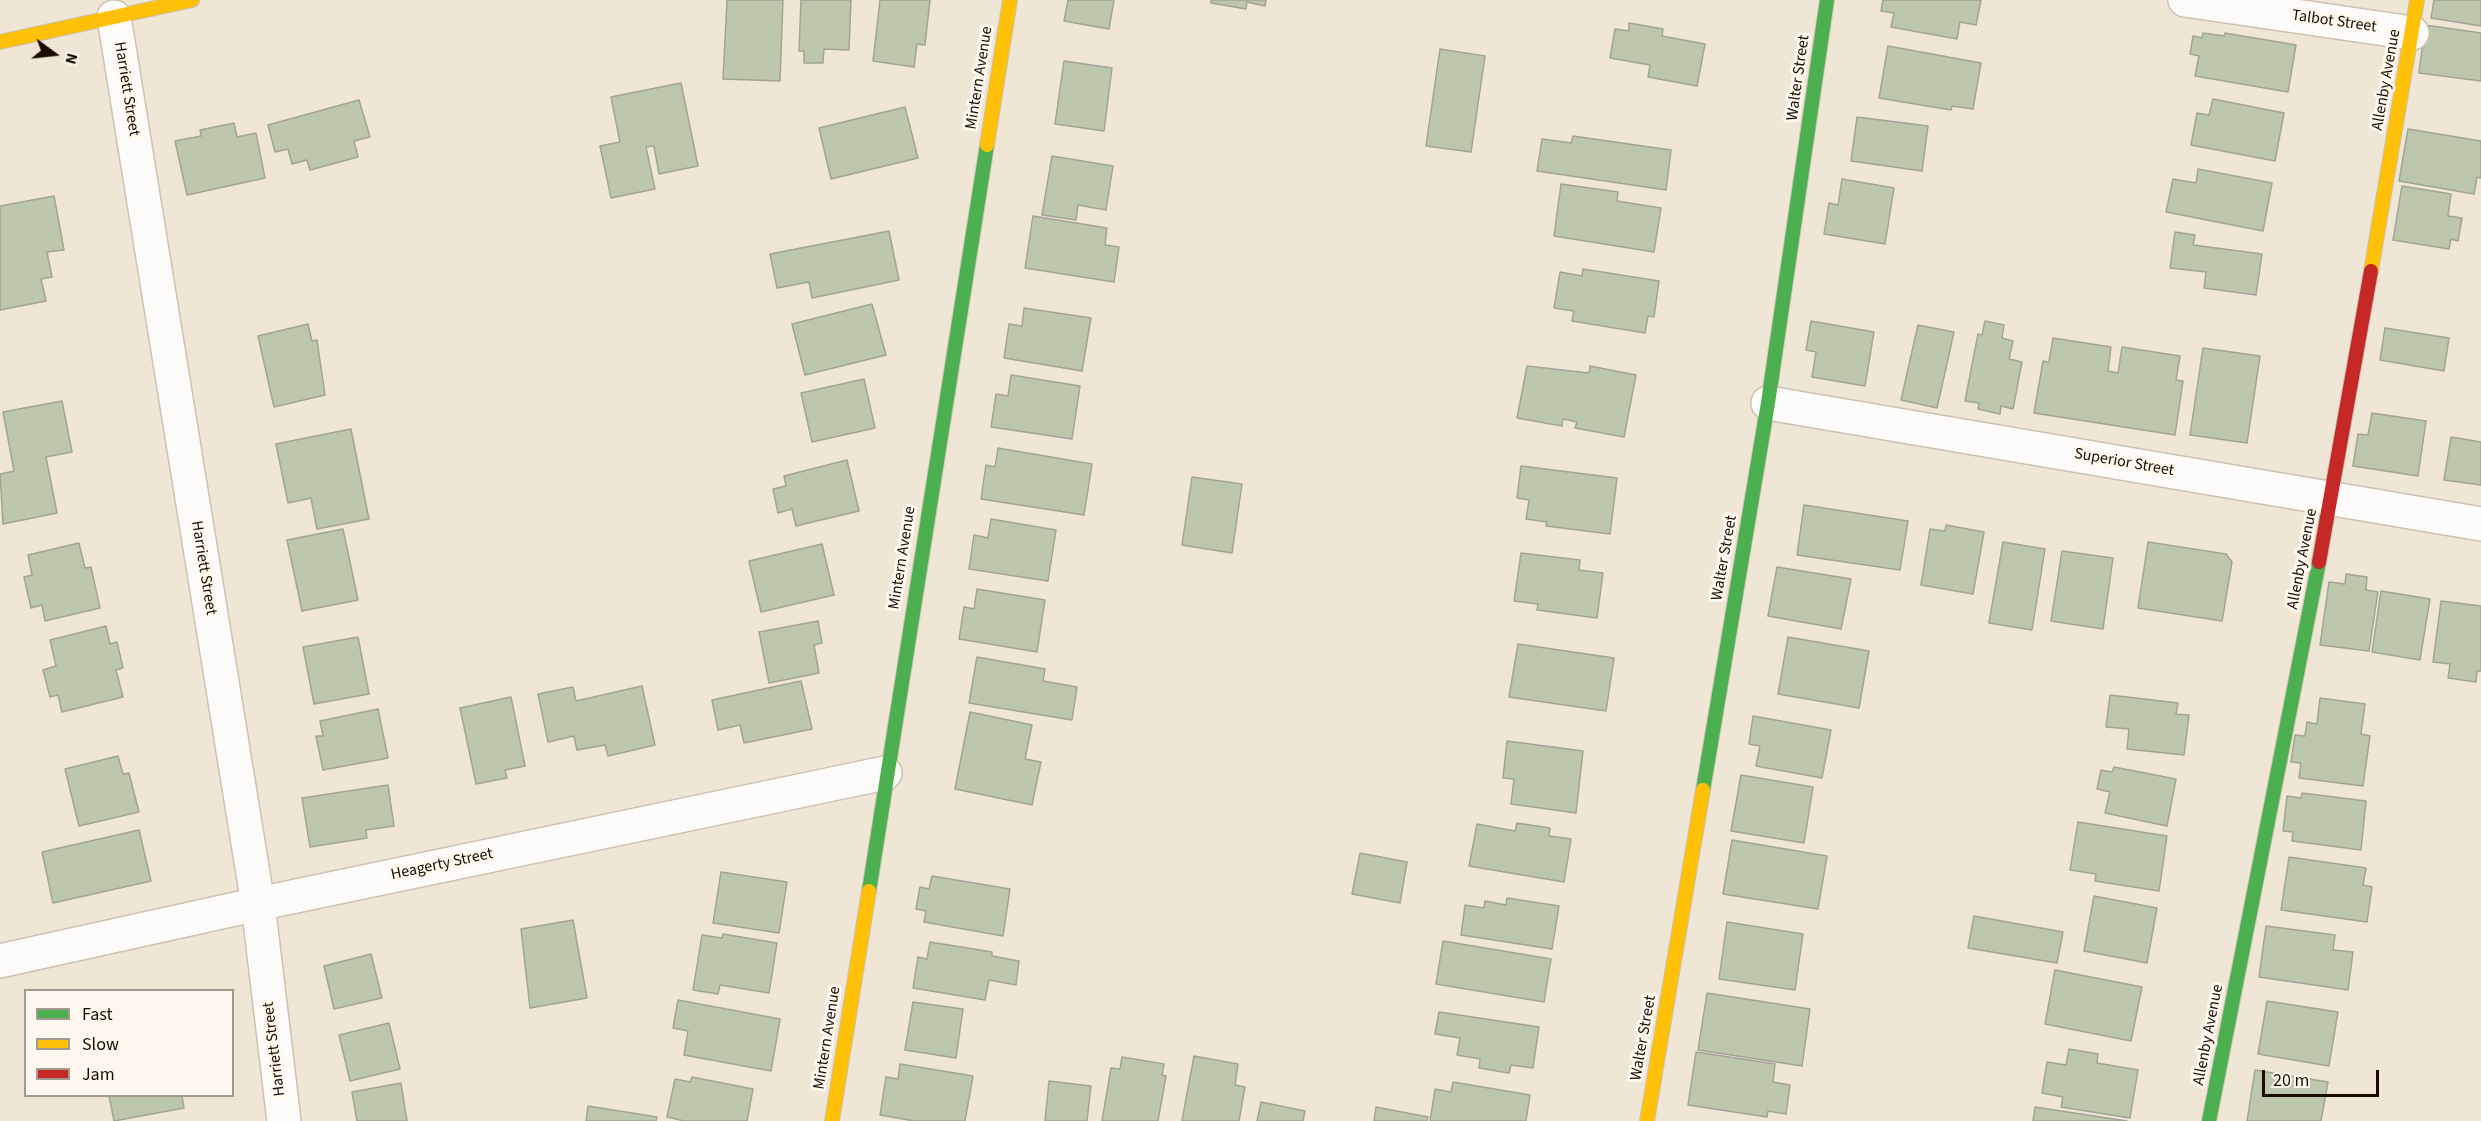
<!DOCTYPE html>
<html>
<head>
<meta charset="utf-8">
<style>
	body { margin:0 }
	#map { position:relative; width:2481px; height:1121px; overflow:hidden; background:#f0e6d6; font-family:"Source Sans 3",sans-serif }
	canvas { display:block }
	.legend { position:absolute; left:24px; top:989px; width:210px; height:108px; box-sizing:border-box; background:#fef7ee; border:2px solid #a2998f; margin:0; padding:8px 10px; list-style:none; font-size:18px; color:#180d00 }
	.legend li { display:flex; align-items:center; gap:12px; height:30px }
	.legend b { width:30px; border:2px solid #a2998f }
	.north { position:absolute; left:24px; top:24px; width:60px; height:60px; -webkit-text-stroke:4px #fef7ee; paint-order:stroke; rotate:105deg; font-size:16px; font-weight:700; line-height:24px; text-align:center; color:#180d00 }
	.north::after { content:''; display:block; margin:auto; width:21px; height:27px; background:#180d00; clip-path:polygon(50% 0,100% 100%,50% 72%,0 100%) }
	.scale { position:absolute; left:2262px; top:1070px; width:117px; height:27px; box-sizing:border-box; border:3px solid #180d00; border-top:0; padding-left:8px; font-size:18px; line-height:21px; white-space:nowrap; color:#180d00; -webkit-text-stroke:4px #fef7ee; paint-order:stroke }
</style>
</head>
<body>
<div id="map">
<canvas width="2481" height="1121"></canvas>
<ul class="legend">
<li><b style="height:8px;background:#4caf50"></b>Fast</li>
<li><b style="height:8px;background:#ffc107"></b>Slow</li>
<li><b style="height:8px;background:#c62828"></b>Jam</li>
</ul>
<div class="north">N</div>
<div class="scale">20 m</div>
</div>
<script>
const context = document.querySelector('canvas').getContext('2d');
context.lineJoin = 'round';
function paint(path, color) {
  context.fillStyle = color;
  context.fill(path, 'evenodd');
}
function toPath(rows) {
  const path = new Path2D();
  for (const r of rows) {
    path.moveTo(r[0], r[1]);
    for (let i = 2; i < r.length; i += 2) path.lineTo(r[i], r[i + 1]);
  }
  return path;
}
function trace(path, color, width, dash) {
  context.strokeStyle = color;
  context.lineWidth = width;
  context.lineCap = dash ? 'butt' : 'round';
  context.setLineDash(dash || []);
  context.stroke(path);
}
function label(font, color, halo, rows, align = 'center') {
  context.font = font + ' "Source Sans 3",sans-serif';
  context.lineWidth = 6;
  context.setLineDash([]);
  context.textBaseline = 'middle';
  context.strokeStyle = halo;
  context.fillStyle = color;
  for (const [text, x, y, turn = 0] of rows) {
    context.save();
    context.translate(x, y);
    context.rotate((+turn || 0) * Math.PI / 180);
    context.textAlign = isNaN(turn) ? turn : align;
    if (halo) context.strokeText(text, 0, 0);
    context.fillText(text, 0, 0);
    context.restore();
  }
}
const building = toPath([
	[727,0,783,0,780,81,723,79,727,0],
	[801,0,851,0,849,50,824,49,823,63,804,63,804,51,799,51,801,0],
	[880,0,930,0,925,45,917,44,914,67,873,61,880,0],
	[1068,0,1114,0,1109,29,1064,21,1068,0],
	[1211,0,1266,0,1265,6,1247,2,1246,9,1211,3,1211,0],
	[1883,0,1981,0,1976,25,1960,22,1957,39,1891,27,1894,13,1881,11,1883,0],
	[2434,0,2481,0,2481,26,2431,18,2434,0],
	[1629,23,1663,29,1662,36,1705,44,1697,86,1648,77,1650,65,1610,58,1615,29,1629,31,1629,23],
	[2425,25,2481,33,2481,81,2419,73,2425,25],
	[2203,33,2224,36,2225,33,2296,45,2288,92,2195,76,2199,56,2190,54,2193,36,2202,38,2203,33],
	[1888,46,1981,63,1973,109,1952,106,1951,110,1879,98,1888,46],
	[1440,49,1485,56,1471,152,1426,146,1440,49],
	[1064,61,1112,68,1104,131,1055,124,1064,61],
	[681,83,698,166,659,174,654,146,646,147,655,189,611,198,600,146,620,142,611,97,681,83],
	[2213,99,2284,113,2275,161,2191,145,2197,113,2209,115,2213,99],
	[359,100,370,137,354,141,358,157,310,170,307,160,292,164,288,149,275,152,268,125,359,100],
	[905,107,918,158,831,179,819,128,905,107],
	[1857,117,1928,126,1922,171,1851,161,1857,117],
	[234,123,237,137,256,133,265,178,187,195,175,141,201,136,200,130,234,123],
	[2408,129,2481,141,2481,178,2477,177,2474,194,2399,181,2408,129],
	[1573,136,1671,150,1666,190,1537,171,1542,139,1571,143,1573,136],
	[1052,156,1113,166,1106,210,1078,205,1076,220,1042,215,1052,156],
	[2198,169,2272,183,2263,231,2166,212,2173,179,2196,183,2198,169],
	[1842,179,1894,188,1885,244,1824,234,1829,203,1838,205,1842,179],
	[1561,184,1618,192,1617,201,1661,208,1654,252,1554,236,1561,184],
	[2402,186,2451,194,2448,216,2462,218,2458,241,2451,239,2449,249,2393,240,2402,186],
	[54,196,64,250,47,252,52,277,41,279,46,301,0,310,0,206,54,196],
	[1033,216,1107,228,1105,245,1119,247,1114,282,1025,268,1033,216],
	[889,231,899,280,812,298,809,282,777,288,770,254,889,231],
	[2175,232,2195,235,2193,245,2262,254,2256,295,2204,288,2206,272,2170,268,2175,232],
	[1583,269,1659,281,1654,317,1648,316,1645,333,1572,321,1574,311,1554,308,1560,272,1582,276,1583,269],
	[872,304,886,355,805,375,792,324,872,304],
	[1024,308,1091,318,1082,371,1004,358,1009,324,1022,326,1024,308],
	[1811,321,1874,332,1865,386,1812,377,1816,352,1806,350,1811,321],
	[1985,321,2004,325,2002,338,2013,341,2009,359,2022,362,2013,409,2001,406,2000,414,1978,409,1979,403,1965,401,1978,334,1982,335,1985,321],
	[308,324,312,341,317,340,325,395,274,407,258,336,308,324],
	[1918,325,1954,332,1937,408,1901,400,1918,325],
	[2385,328,2449,338,2444,371,2380,360,2385,328],
	[2053,338,2111,347,2108,371,2118,373,2122,347,2180,356,2176,380,2183,381,2175,435,2034,413,2043,361,2049,362,2053,338],
	[2203,348,2260,356,2247,443,2190,435,2203,348],
	[1527,366,1589,373,1590,366,1636,375,1624,437,1575,428,1577,422,1563,419,1562,426,1517,418,1527,366],
	[1011,375,1080,386,1072,439,991,427,996,394,1008,396,1011,375],
	[864,379,875,428,812,442,801,393,864,379],
	[62,401,72,452,46,457,57,513,3,524,0,474,14,471,3,412,62,401],
	[2372,413,2426,421,2418,476,2353,466,2358,434,2368,435,2372,413],
	[351,429,369,519,317,529,311,498,288,503,276,444,351,429],
	[2451,437,2481,442,2481,485,2444,480,2451,437],
	[998,448,1092,464,1084,515,981,499,986,465,995,467,998,448],
	[847,460,859,511,796,526,792,509,778,513,773,489,786,486,784,476,847,460],
	[1521,466,1617,478,1610,534,1546,526,1547,522,1526,519,1529,500,1517,498,1521,466],
	[1192,477,1242,484,1232,553,1182,545,1192,477],
	[1804,505,1908,521,1900,570,1797,555,1804,505],
	[991,519,1056,530,1048,581,969,569,974,535,988,538,991,519],
	[1946,525,1984,532,1973,594,1921,585,1930,529,1945,531,1946,525],
	[343,529,358,600,302,611,287,540,343,529],
	[2003,542,2045,549,2032,630,1989,623,2003,542],
	[2148,542,2226,554,2232,562,2222,621,2138,608,2148,542],
	[79,543,85,568,91,567,100,608,45,621,42,605,31,608,24,577,32,575,28,555,79,543],
	[822,544,834,595,761,612,749,561,822,544],
	[2062,551,2113,558,2103,629,2051,621,2062,551],
	[1521,553,1580,560,1579,570,1603,573,1597,618,1537,610,1538,604,1514,601,1521,553],
	[1777,567,1851,579,1841,629,1768,616,1777,567],
	[2346,574,2367,577,2366,590,2378,592,2369,651,2320,645,2329,582,2345,584,2346,574],
	[977,589,1045,600,1037,652,959,639,964,607,974,609,977,589],
	[2381,591,2430,599,2420,660,2372,652,2381,591],
	[2441,601,2481,606,2481,671,2477,671,2476,682,2448,678,2450,664,2433,662,2441,601],
	[818,621,822,643,814,645,819,673,769,683,759,632,818,621],
	[106,626,110,644,117,642,123,668,116,670,123,697,62,712,58,695,50,697,43,670,56,666,50,640,106,626],
	[358,637,369,694,314,704,303,647,358,637],
	[1788,637,1869,651,1859,708,1778,694,1788,637],
	[1518,644,1614,658,1606,711,1509,697,1518,644],
	[977,657,1045,669,1043,681,1077,687,1072,720,969,703,977,657],
	[801,681,812,729,744,743,740,725,718,730,712,700,801,681],
	[642,686,655,745,608,756,605,745,577,750,574,736,548,742,538,694,573,687,576,701,642,686],
	[2110,695,2178,703,2176,714,2189,715,2184,755,2127,749,2129,729,2106,727,2110,695],
	[511,697,525,766,505,770,507,778,476,784,460,708,511,697],
	[2320,698,2365,704,2361,734,2370,736,2363,786,2299,778,2301,763,2291,762,2295,735,2305,736,2307,722,2317,724,2320,698],
	[378,709,388,758,323,770,316,736,323,736,320,721,378,709],
	[970,712,1032,725,1025,759,1041,762,1032,805,955,789,970,712],
	[1753,716,1831,730,1822,778,1756,766,1760,746,1749,744,1753,716],
	[1507,741,1583,751,1576,813,1511,804,1514,779,1503,778,1507,741],
	[118,756,123,774,129,773,139,812,79,826,65,769,118,756],
	[2114,767,2176,779,2167,826,2105,813,2110,792,2097,789,2101,770,2112,772,2114,767],
	[1741,775,1813,787,1804,843,1731,831,1741,775],
	[388,785,394,826,366,830,367,838,310,847,302,798,388,785],
	[2302,793,2366,801,2361,850,2292,841,2293,832,2283,831,2287,796,2301,798,2302,793],
	[2078,822,2167,836,2159,891,2095,881,2096,874,2070,870,2078,822],
	[1517,823,1550,828,1549,836,1571,839,1564,882,1469,866,1477,824,1515,831,1517,823],
	[139,830,151,881,53,903,42,852,139,830],
	[1732,840,1827,856,1818,909,1723,894,1732,840],
	[1360,853,1407,862,1400,903,1352,894,1360,853],
	[2289,857,2366,868,2363,885,2372,887,2367,922,2281,910,2289,857],
	[721,872,787,882,779,933,713,923,721,872],
	[932,876,1010,889,1003,936,924,922,926,911,916,909,920,887,929,889,932,876],
	[2094,896,2157,908,2147,963,2084,951,2094,896],
	[1507,898,1559,906,1552,949,1461,935,1465,905,1484,908,1485,901,1506,905,1507,898],
	[1974,916,2063,932,2057,963,1968,948,1974,916],
	[573,920,587,998,530,1008,521,929,573,920],
	[1727,922,1803,934,1795,990,1719,979,1727,922],
	[2266,926,2335,935,2333,950,2353,952,2348,990,2259,977,2266,926],
	[723,934,777,943,769,993,720,985,718,994,693,990,702,935,722,938,723,934],
	[1443,941,1551,959,1544,1002,1436,984,1443,941],
	[930,942,992,952,992,956,1019,961,1016,985,989,980,985,1000,913,988,918,957,927,959,930,942],
	[371,954,382,998,334,1009,324,966,371,954],
	[2055,970,2142,987,2131,1041,2045,1024,2055,970],
	[1707,993,1810,1009,1802,1066,1698,1050,1707,993],
	[678,1000,780,1019,771,1071,684,1055,688,1031,673,1028,678,1000],
	[2267,1001,2338,1012,2329,1066,2258,1054,2267,1001],
	[913,1002,963,1009,956,1058,905,1050,913,1002],
	[1439,1012,1539,1027,1533,1068,1511,1065,1509,1073,1479,1068,1480,1059,1457,1055,1460,1038,1435,1034,1439,1012],
	[389,1023,400,1069,350,1081,339,1035,389,1023],
	[2069,1049,2098,1054,2097,1063,2138,1070,2130,1118,2061,1107,2063,1097,2042,1093,2047,1062,2066,1065,2069,1049],
	[1696,1052,1775,1064,1773,1082,1790,1085,1786,1114,1768,1111,1767,1117,1688,1105,1696,1052],
	[1194,1056,1238,1064,1235,1085,1245,1087,1239,1121,1182,1121,1194,1056],
	[1122,1057,1164,1064,1162,1075,1166,1076,1158,1121,1102,1121,1111,1068,1120,1069,1122,1057],
	[900,1064,973,1076,965,1121,914,1121,880,1115,886,1077,898,1079,900,1064],
	[2255,1070,2328,1082,2321,1121,2247,1121,2255,1070],
	[692,1077,753,1089,747,1121,684,1121,667,1117,675,1079,690,1082,692,1077],
	[1049,1081,1091,1086,1087,1121,1045,1121,1049,1081],
	[1453,1082,1530,1095,1526,1121,1430,1121,1435,1089,1451,1092,1453,1082],
	[401,1083,407,1121,357,1121,352,1092,401,1083],
	[109,1096,182,1096,184,1108,114,1121,109,1096],
	[1261,1102,1305,1111,1303,1121,1257,1121,1261,1102],
	[588,1106,657,1117,656,1121,586,1121,588,1106],
	[1376,1107,1428,1117,1427,1121,1374,1121,1376,1107],
	[2035,1107,2127,1121,2033,1121,2035,1107]
]);
const street = toPath([
	[2185,0,2412,33],
	[114,17,258,904,284,1121],
	[1768,403,2481,524],
	[0,961,258,904,885,773]
]);
const fast = toPath([
	[1703,790,1768,403,1827,0],
	[869,891,987,145],
	[2209,1121,2319,562]
]);
const slow = toPath([
	[0,42,192,0],
	[987,145,1010,0],
	[2371,271,2417,0],
	[832,1121,869,891],
	[1647,1121,1703,790]
]);
const jam = toPath([
	[2319,562,2371,271]
]);
const streetNames = [
	["Talbot Street",2334,22,8],
	["Mintern Avenue",980,78,-81],
	["Walter Street",1799,78,-82],
	["Allenby Avenue",2387,80,-80],
	["Harriett Street",126,89,81],
	["Superior Street",2124,463,10],
	["Mintern Avenue",903,558,-81],
	["Walter Street",1725,558,-80],
	["Allenby Avenue",2303,559,-79],
	["Harriett Street",203,568,81],
	["Heagerty Street",442,865,-12],
	["Allenby Avenue",2209,1035,-79],
	["Mintern Avenue",828,1038,-81],
	["Walter Street",1644,1038,-80],
	["Harriett Street",275,1049,-97]
];
paint(building, '#bcc7ab');
trace(building, '#a2a495', 1.5);
trace(street, '#ccc2b2', 36);
trace(fast, '#ccc2b2', 16);
trace(slow, '#ccc2b2', 16);
trace(jam, '#ccc2b2', 16);
trace(street, '#fdfbf9', 33);
trace(fast, '#4caf50', 14);
trace(slow, '#ffc107', 14);
trace(jam, '#c62828', 14);
label('16px', '#180d00', '#fef7ee', streetNames);
</script>
</body>
</html>
